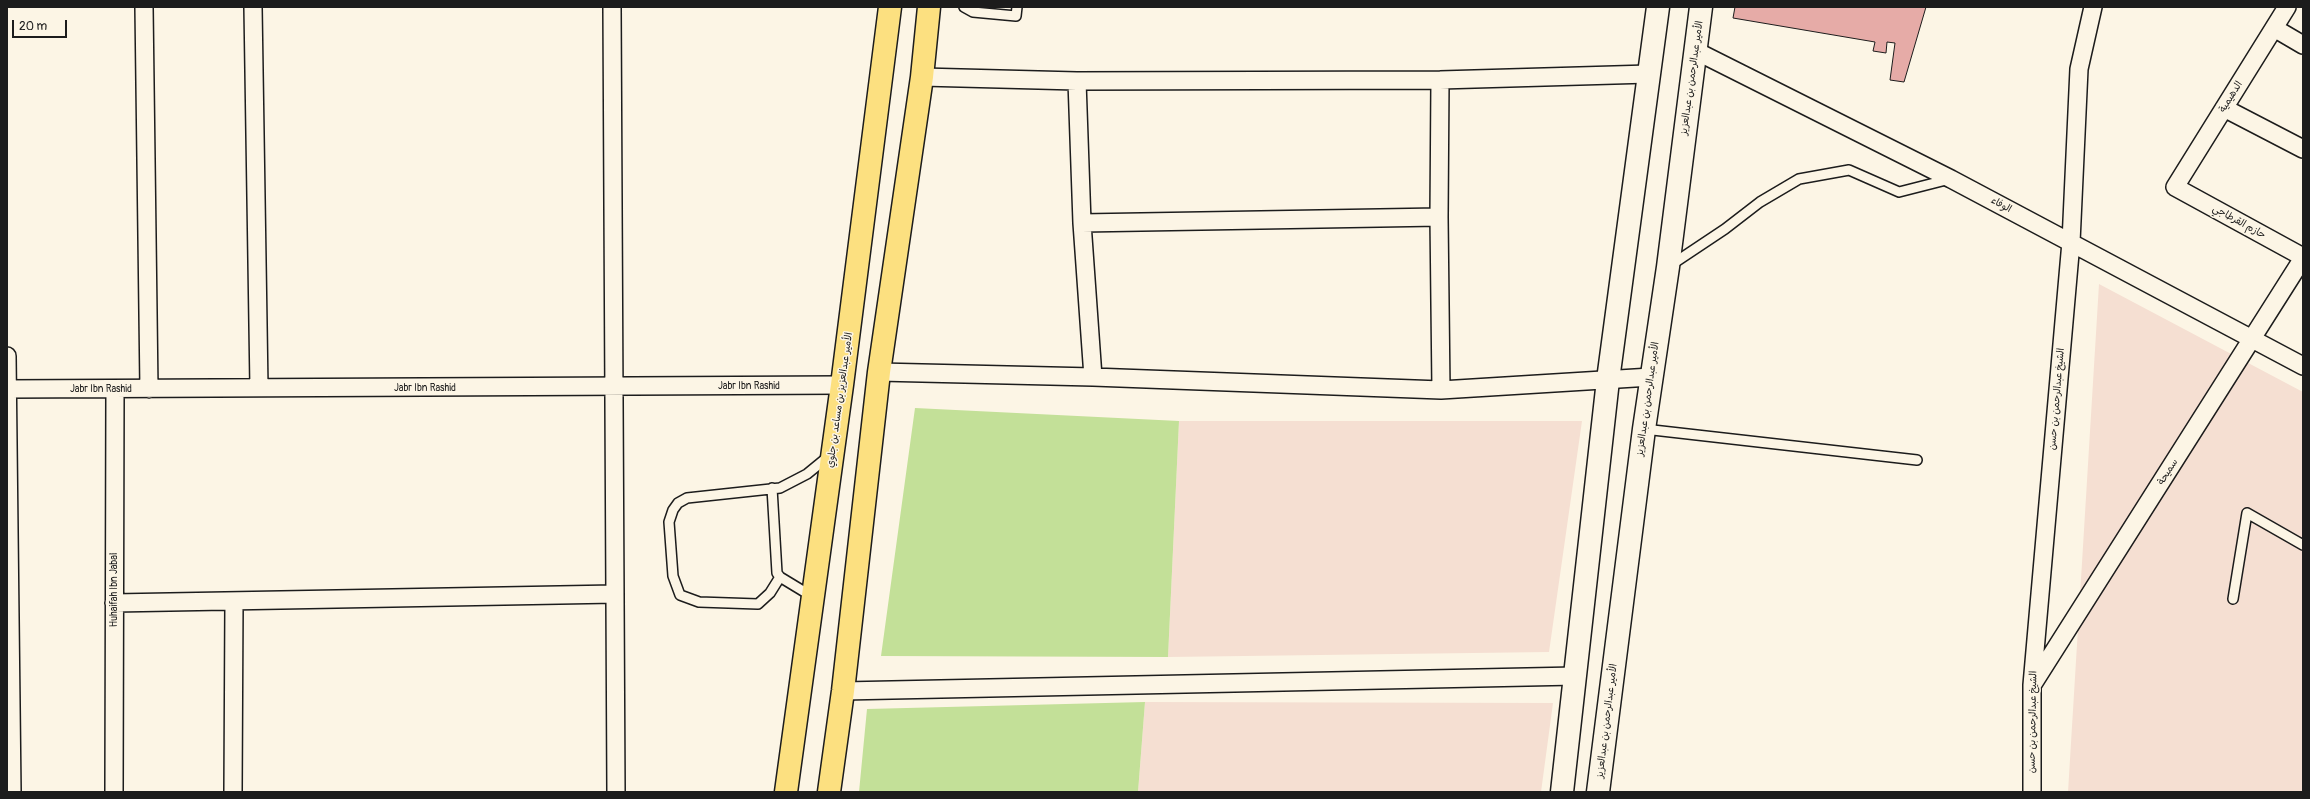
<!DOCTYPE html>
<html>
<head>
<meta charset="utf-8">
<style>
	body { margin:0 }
	#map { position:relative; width:2310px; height:799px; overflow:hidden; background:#fcf5e5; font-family:Pangolin,sans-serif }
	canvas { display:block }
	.frame { position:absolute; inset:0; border:8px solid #1c1c1c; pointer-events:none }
	.scale { position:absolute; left:12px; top:20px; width:55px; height:18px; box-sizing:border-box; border:2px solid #1c1c1c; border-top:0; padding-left:5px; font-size:12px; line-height:14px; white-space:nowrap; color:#1c1c1c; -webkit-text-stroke:3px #fcf5e5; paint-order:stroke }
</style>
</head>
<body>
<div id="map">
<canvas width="2310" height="799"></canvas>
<div class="frame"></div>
<div class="scale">20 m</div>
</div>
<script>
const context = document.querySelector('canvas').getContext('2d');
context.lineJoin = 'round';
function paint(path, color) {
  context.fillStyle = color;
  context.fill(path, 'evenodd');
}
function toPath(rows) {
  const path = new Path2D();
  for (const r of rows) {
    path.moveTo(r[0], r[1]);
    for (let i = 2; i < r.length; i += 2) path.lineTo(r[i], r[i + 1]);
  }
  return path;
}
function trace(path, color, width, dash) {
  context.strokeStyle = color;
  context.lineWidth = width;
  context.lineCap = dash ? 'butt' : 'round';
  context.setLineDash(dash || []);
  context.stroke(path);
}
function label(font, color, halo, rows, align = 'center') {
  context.font = font + ' Pangolin,"Playpen Sans Arabic",sans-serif';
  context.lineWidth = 3;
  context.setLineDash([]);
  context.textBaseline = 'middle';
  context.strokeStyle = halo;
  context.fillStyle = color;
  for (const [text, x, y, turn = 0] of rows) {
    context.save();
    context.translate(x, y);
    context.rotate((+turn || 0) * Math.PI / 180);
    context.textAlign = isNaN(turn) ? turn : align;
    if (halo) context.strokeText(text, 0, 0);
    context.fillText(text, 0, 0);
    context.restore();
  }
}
const built = toPath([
	[2099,284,2303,392,2303,792,2068,792],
	[1179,421,1582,421,1549,652,1168,657],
	[1145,702,1553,703,1541,792,1138,792]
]);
const green = toPath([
	[915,408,1179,421,1168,657,881,656],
	[1145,702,1138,792,859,792,867,709]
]);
const building = toPath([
	[1735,7,1926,7,1904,82,1890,80,1895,43,1887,42,1886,53,1873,51,1875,42,1733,18,1735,7]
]);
const service = toPath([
	[964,7,973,12,1016,16,1017,7],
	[1671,265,1725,229,1760,202,1799,179,1849,170,1899,192,1950,179],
	[1644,429,1917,460],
	[772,488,777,573,780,577,813,597],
	[780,577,770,593,758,604,699,602,680,595,673,576,669,522,673,510,678,503,687,498,780,488,807,474,829,456],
	[2233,599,2247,513,2303,545]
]);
const minor = toPath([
	[144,7,149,389],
	[253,7,259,388],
	[612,7,616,792],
	[2287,7,2175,187,2303,257],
	[2274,28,2303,45],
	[1696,51,1951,179,2303,366],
	[922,77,1077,81,1440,80,1649,74],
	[1440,80,1439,217,1441,390],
	[1077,81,1082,223,1093,377],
	[2224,108,2303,149],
	[1082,223,1439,217],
	[7,356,12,792],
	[879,372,1093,377,1441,390,1651,377],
	[7,389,842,385],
	[114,603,615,594],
	[2033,684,2303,258],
	[843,691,1576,676],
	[114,792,115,389],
	[233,792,234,601],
	[2032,792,2032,685,2071,242,2079,69,2093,7]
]);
const tertiary = toPath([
	[1562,792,1608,380,1658,7],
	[1598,792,1644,429,1668,267,1701,7]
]);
const primary = toPath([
	[786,792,842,385,890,7],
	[829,792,843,691,879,372,922,77,929,7]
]);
const streetNames = [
	["الأمير عبدالرحمن بن عبدالعزيز",1692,78,-82],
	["الدهيمية",2231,97,-58],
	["الوفاء",2001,205,28],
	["حازم القرطاجي",2239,222,29],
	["Jabr Ibn Rashid",749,386],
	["Jabr Ibn Rashid",425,388],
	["Jabr Ibn Rashid",101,389],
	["الأمير عبدالرحمن بن عبدالعزيز",1648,399,-82],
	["الشيخ عبدالرحمن بن حسن",2057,399,-85],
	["الأمير عبدالعزيز بن مساعد بن جلوي",840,400,-82],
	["سميحة",2168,472,-58],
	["Huhaifah Ibn Jabal",114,590,-90],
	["الأمير عبدالرحمن بن عبدالعزيز",1607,721,-83],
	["الشيخ عبدالرحمن بن حسن",2033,722,-89]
];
paint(built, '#f5dfd2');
paint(green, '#c3e098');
paint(building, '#e6aba7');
trace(building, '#1c1c1c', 1);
trace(service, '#1c1c1c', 12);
trace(minor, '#1c1c1c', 20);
trace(tertiary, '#1c1c1c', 25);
trace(primary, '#1c1c1c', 25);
trace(service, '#fcf5e5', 9);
trace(minor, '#fcf5e5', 17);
trace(tertiary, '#fcf5e5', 22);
trace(primary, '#fce080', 22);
label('10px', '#1c1c1c', '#fcf5e5', streetNames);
</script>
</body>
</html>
